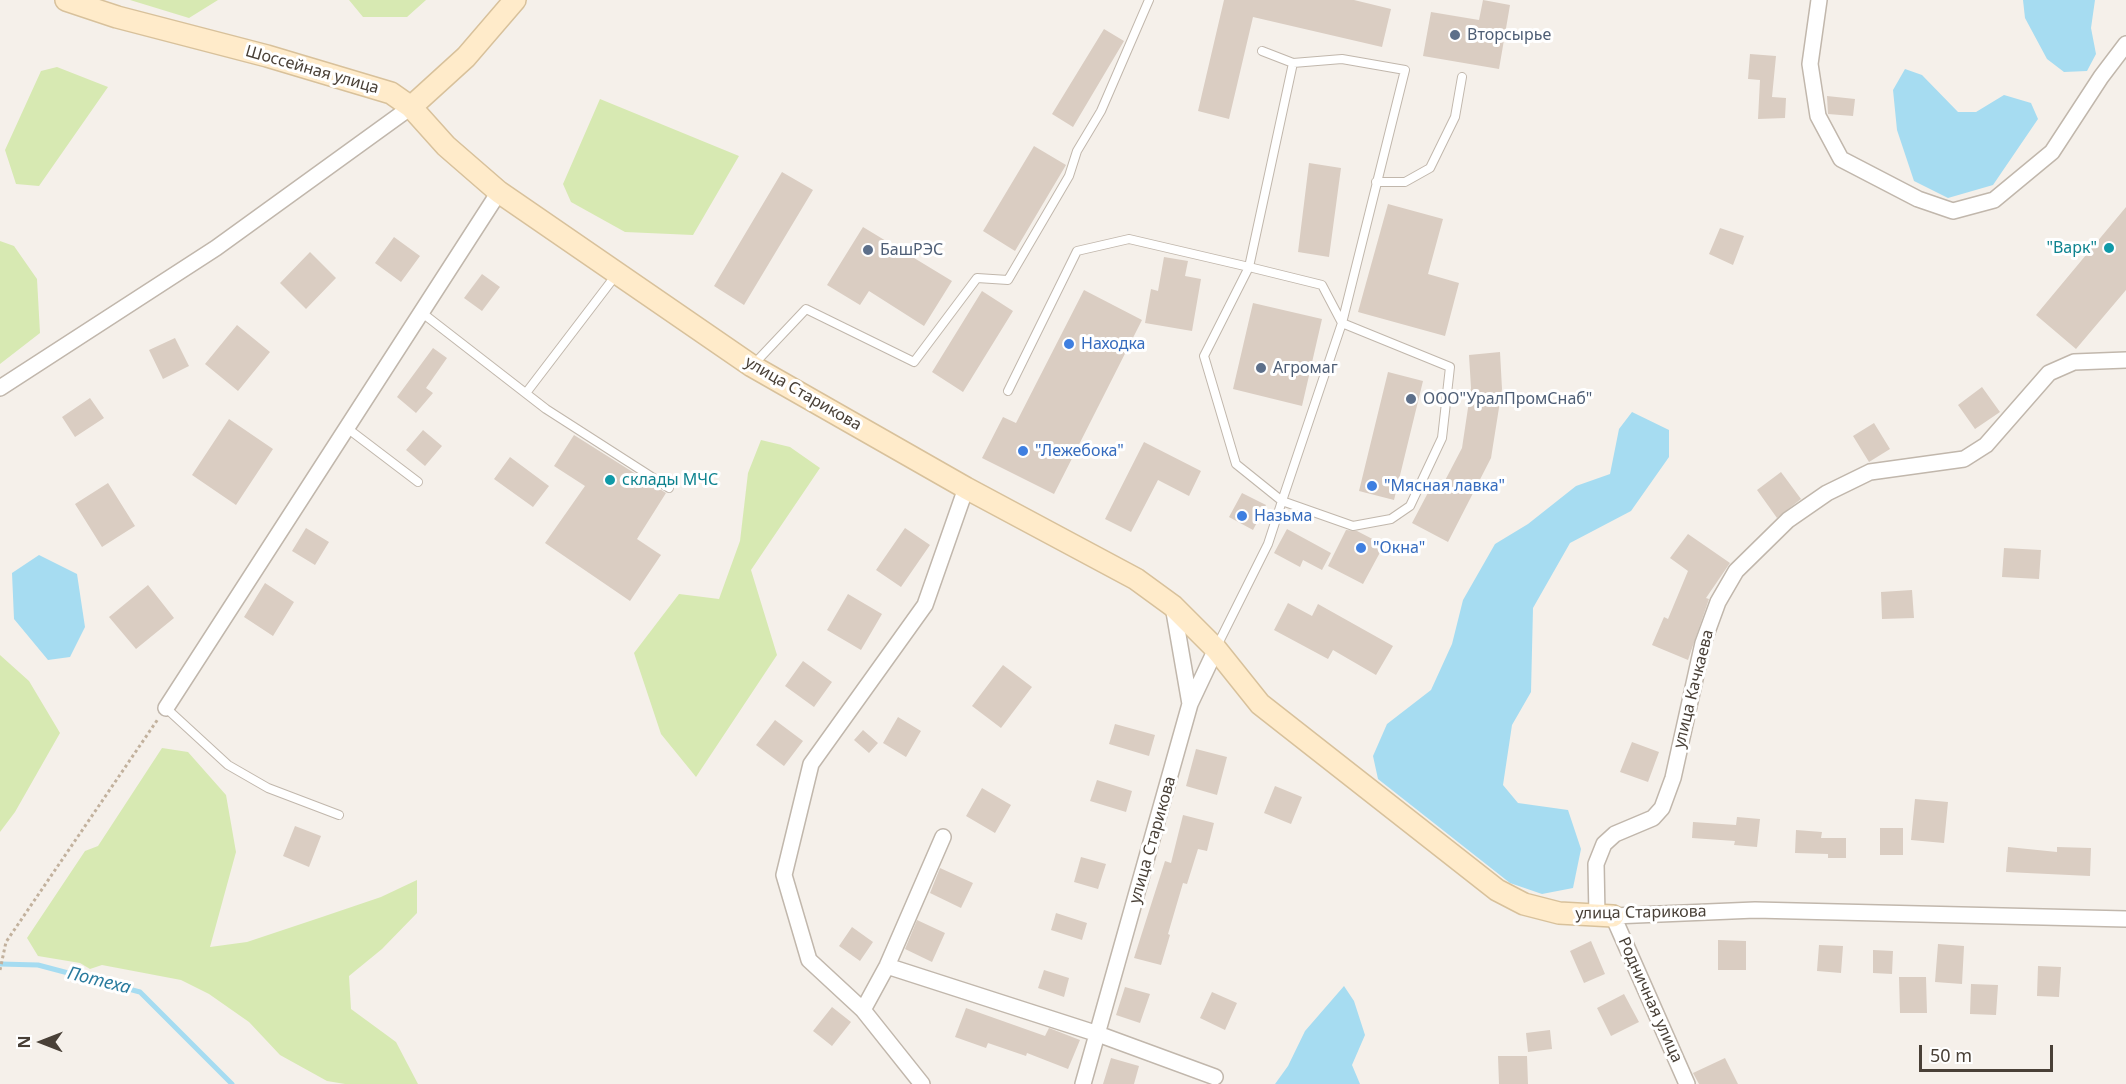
<!DOCTYPE html>
<html>
<head>
<meta charset="utf-8">
<style>
	body { margin:0 }
	#map { position:relative; width:2126px; height:1084px; overflow:hidden; background:#f5f0ea; font-family:"Noto Sans",sans-serif }
	canvas { display:block }
	.north { position:absolute; left:12px; top:1012px; width:60px; height:60px; -webkit-text-stroke:4px #fff; paint-order:stroke; rotate:270deg; font-size:16px; font-weight:700; line-height:24px; text-align:center; color:#494037 }
	.north::after { content:''; display:block; margin:auto; width:21px; height:27px; background:#494037; clip-path:polygon(50% 0,100% 100%,50% 72%,0 100%) }
	.scale { position:absolute; left:1919px; top:1045px; width:134px; height:27px; box-sizing:border-box; border:3px solid #494037; border-top:0; padding-left:8px; font-size:18px; line-height:21px; white-space:nowrap; color:#494037; -webkit-text-stroke:4px #fff; paint-order:stroke }
</style>
</head>
<body>
<div id="map">
<canvas width="2126" height="1084"></canvas>
<div class="north">N</div>
<div class="scale">50 m</div>
</div>
<script>
const context = document.querySelector('canvas').getContext('2d');
context.lineJoin = 'round';
function paint(path, color) {
  context.fillStyle = color;
  context.fill(path, 'evenodd');
}
function toPath(rows) {
  const path = new Path2D();
  for (const r of rows) {
    path.moveTo(r[0], r[1]);
    for (let i = 2; i < r.length; i += 2) path.lineTo(r[i], r[i + 1]);
  }
  return path;
}
function trace(path, color, width, dash) {
  context.strokeStyle = color;
  context.lineWidth = width;
  context.lineCap = dash ? 'butt' : 'round';
  context.setLineDash(dash || []);
  context.stroke(path);
}
function label(font, color, halo, rows, align = 'center') {
  context.font = font + ' "Noto Sans",sans-serif';
  context.lineWidth = 6;
  context.setLineDash([]);
  context.textBaseline = 'middle';
  context.strokeStyle = halo;
  context.fillStyle = color;
  for (const [text, x, y, turn = 0] of rows) {
    context.save();
    context.translate(x, y);
    context.rotate((+turn || 0) * Math.PI / 180);
    context.textAlign = isNaN(turn) ? turn : align;
    if (halo) context.strokeText(text, 0, 0);
    context.fillText(text, 0, 0);
    context.restore();
  }
}
const green = toPath([
	[130,0,218,0,189,18],
	[349,0,426,0,407,17,363,17],
	[57,67,108,87,39,186,16,184,5,150,41,71],
	[600,99,739,156,693,235,625,232,571,202,563,184],
	[0,241,14,246,37,279,40,333,0,364],
	[761,440,790,447,820,468,751,570,777,655,696,777,661,734,634,653,679,594,719,599,740,541,748,473],
	[0,655,29,681,60,733,15,812,0,832],
	[162,748,188,752,226,795,236,852,210,947,247,942,322,917,381,897,417,880,417,913,382,949,349,976,351,1009,396,1042,418,1084,345,1084,327,1081,280,1055,249,1022,209,994,181,980,102,965,90,969,80,963,38,956,27,938,85,851,98,846]
]);
const water = toPath([
	[2023,0,2095,0,2091,28,2096,54,2087,71,2064,72,2047,59,2025,18],
	[1905,69,1922,75,1958,112,1976,112,2004,95,2031,103,2038,119,1993,185,1948,198,1914,181,1897,130,1893,90],
	[1632,412,1669,430,1669,457,1631,511,1570,543,1533,608,1531,692,1512,725,1503,785,1518,803,1568,810,1581,849,1573,888,1542,894,1510,883,1378,779,1373,756,1387,724,1431,690,1452,644,1463,600,1495,544,1528,524,1576,486,1610,474,1619,429],
	[39,555,77,574,85,627,70,657,48,660,14,619,12,573],
	[1344,986,1354,1001,1365,1035,1352,1065,1360,1084,1275,1084,1288,1066,1305,1031]
]);
const stream = toPath([
	[0,964,38,965,140,992,232,1084]
]);
const building = toPath([
	[1224,0,1354,0,1391,9,1382,47,1253,17,1229,119,1198,111],
	[1483,0,1510,5,1499,69,1423,56,1431,12,1479,20],
	[1104,29,1124,41,1073,127,1052,114],
	[1750,54,1776,56,1772,97,1786,98,1785,118,1758,119,1760,80,1748,79],
	[1827,96,1855,99,1853,116,1828,114],
	[1034,146,1066,165,1015,251,983,231],
	[1309,163,1341,168,1329,257,1298,252],
	[782,172,813,190,744,305,714,286],
	[1388,204,1443,219,1428,274,1459,283,1445,336,1358,312],
	[2126,207,2126,290,2076,349,2036,315],
	[863,227,952,281,924,326,869,291,860,305,827,285],
	[1720,228,1744,236,1733,265,1709,254],
	[394,237,420,256,401,282,375,263],
	[310,252,336,278,306,309,280,283],
	[1164,257,1188,261,1185,276,1201,279,1192,331,1145,323,1151,289,1158,291],
	[482,274,500,287,482,311,464,298],
	[1084,290,1142,320,1054,494,982,458,1003,417,1016,423],
	[982,291,1013,311,963,392,932,372],
	[1253,303,1322,319,1302,406,1233,389],
	[237,325,270,352,238,391,205,364],
	[175,338,189,366,163,379,149,350],
	[433,348,447,358,426,388,433,393,416,413,397,397],
	[1500,352,1502,389,1491,458,1448,542,1412,523,1431,487,1439,492,1462,448,1471,388,1469,355],
	[1388,372,1423,381,1394,500,1359,491],
	[1982,387,2000,412,1975,429,1958,405],
	[90,398,104,418,75,437,62,417],
	[229,419,273,449,236,505,192,475],
	[1874,423,1890,449,1869,462,1853,436],
	[423,430,442,446,425,466,406,450],
	[574,435,666,493,637,539,661,555,630,601,545,543,585,486,554,466],
	[1144,442,1201,471,1189,496,1158,480,1131,532,1105,519],
	[510,457,549,486,533,507,494,479],
	[1781,472,1801,499,1777,518,1757,490],
	[108,483,135,526,102,547,75,504],
	[1242,493,1266,505,1253,530,1229,517],
	[306,528,329,542,315,565,292,551],
	[905,528,930,545,901,587,876,570],
	[1287,529,1331,553,1322,570,1303,560,1300,567,1274,553],
	[1346,530,1357,531,1384,545,1363,584,1328,566],
	[1688,534,1730,563,1706,598,1709,599,1688,660,1652,645,1664,617,1668,619,1688,571,1670,558],
	[2004,548,2041,550,2039,579,2002,577],
	[265,583,294,602,273,636,244,617],
	[148,585,174,618,136,649,109,617],
	[1912,590,1914,618,1882,619,1881,592],
	[848,594,882,614,861,650,827,630],
	[1288,603,1312,616,1318,604,1393,646,1376,675,1333,650,1328,659,1274,630],
	[803,661,832,682,814,707,785,686],
	[1003,665,1032,687,1001,728,972,706],
	[898,717,921,731,906,757,883,743],
	[775,720,803,741,784,766,756,745],
	[1115,724,1155,735,1149,756,1109,744],
	[863,730,878,743,869,753,854,740],
	[1632,742,1659,752,1648,782,1620,772],
	[1196,749,1227,757,1217,795,1186,786],
	[1097,780,1132,791,1126,812,1090,801],
	[1275,786,1302,797,1291,824,1264,813],
	[982,788,1011,805,995,833,966,816],
	[1915,799,1948,802,1944,843,1911,840],
	[1183,815,1214,823,1207,851,1198,849,1187,884,1183,883,1168,934,1170,935,1161,965,1134,958,1165,861,1171,863],
	[1737,817,1760,819,1757,847,1734,845,1735,841,1692,838,1693,822,1736,825],
	[295,826,321,836,309,867,283,856],
	[1880,828,1903,828,1903,855,1880,855],
	[1796,830,1822,832,1821,838,1846,838,1846,858,1828,858,1828,854,1795,853],
	[2008,847,2057,852,2057,847,2091,848,2090,876,2006,872],
	[1081,857,1106,864,1098,889,1074,882],
	[940,868,973,883,961,908,930,893],
	[1056,913,1087,923,1082,940,1051,930],
	[917,920,945,933,932,962,905,949],
	[852,927,873,942,860,961,839,946],
	[1718,940,1746,941,1746,970,1718,970],
	[1591,941,1605,974,1584,983,1570,951],
	[1938,944,1964,946,1962,984,1935,982],
	[1819,945,1843,946,1841,973,1817,971],
	[1873,950,1893,951,1892,974,1873,973],
	[2038,966,2061,967,2059,997,2037,996],
	[1044,970,1069,978,1064,997,1038,988],
	[1899,977,1926,977,1927,1013,1900,1013],
	[1971,984,1998,985,1996,1015,1970,1014],
	[1125,987,1150,994,1140,1023,1116,1015],
	[1212,992,1237,1003,1225,1030,1200,1018],
	[1624,994,1639,1022,1611,1036,1597,1008],
	[832,1007,851,1022,832,1046,813,1031],
	[966,1008,1045,1036,1049,1028,1080,1040,1068,1069,1027,1053,1026,1056,988,1043,986,1048,955,1037],
	[1550,1030,1552,1049,1528,1052,1526,1033],
	[1498,1056,1527,1056,1528,1084,1499,1084],
	[1111,1058,1139,1066,1134,1084,1103,1084],
	[1725,1058,1738,1084,1699,1084,1693,1073]
]);
const path = toPath([
	[0,970,6,942,158,719]
]);
const lane = toPath([
	[1262,51,1293,63],
	[1376,182,1405,182,1430,168,1455,117,1462,77],
	[421,312,546,409,669,488],
	[754,364,806,309,914,362,977,278,1008,280,1069,176,1077,151,1101,111,1149,0],
	[1008,391,1077,251,1129,239,1249,267,1322,285,1342,323,1450,367,1442,438,1410,506,1391,519,1353,526,1282,501,1236,464,1204,356,1249,267,1293,63,1342,59,1405,70,1342,323,1282,501,1268,544,1216,648],
	[526,393,616,275],
	[347,428,418,482],
	[166,708,228,765,268,788,339,815]
]);
const street = toPath([
	[1819,0,1810,64,1818,116,1841,159,1918,199,1953,211,1994,200,2052,152,2101,77,2126,44],
	[0,388,216,248,411,107],
	[1173,606,1190,704],
	[166,708,499,192],
	[1597,916,1596,864,1604,844,1615,834,1653,818,1662,808,1673,778,1703,643,1718,602,1736,571,1788,520,1827,493,1870,472,1964,459,1986,445,2049,373,2074,362,2126,360],
	[887,966,1098,1034,1215,1077],
	[863,1010,887,966,943,837],
	[922,1084,863,1010,809,960,784,875,811,764,925,605,966,488],
	[1083,1084,1190,704,1216,649],
	[1687,1084,1613,916,1755,910,2126,919]
]);
const secondary = toPath([
	[66,0,117,17,267,56,391,93,411,107,446,146,499,192,752,366,966,488,1136,579,1173,606,1216,649,1260,704,1497,890,1524,904,1559,913,1613,916],
	[411,107,466,57,515,0]
]);
const markers = [
	[1455,35,6,"#5c6f8a"],
	[2109,248,6,"#0f9aa8"],
	[868,250,6,"#5c6f8a"],
	[1069,344,6,"#3f7fe0"],
	[1261,368,6,"#5c6f8a"],
	[1411,399,6,"#5c6f8a"],
	[1023,451,6,"#3f7fe0"],
	[610,480,6,"#0f9aa8"],
	[1372,486,6,"#3f7fe0"],
	[1242,516,6,"#3f7fe0"],
	[1361,548,6,"#3f7fe0"]
];
const serviceNames = [
	["Вторсырье",1467,35],
	["БашРЭС",880,250],
	["Агромаг",1273,368],
	["ООО\"УралПромСнаб\"",1423,399]
];
const streetNames = [
	["Шоссейная улица",312,70,16],
	["улица Старикова",803,394,30],
	["улица Качкаева",1694,689,-76],
	["улица Старикова",1153,840,-74],
	["улица Старикова",1641,913,-1],
	["Родничная улица",1650,1000,66]
];
const cultureNames = [
	["\"Варк\"",2097,248],
	["склады МЧС",622,480,"left"]
];
const shopNames = [
	["Находка",1081,344],
	["\"Лежебока\"",1035,451],
	["\"Мясная лавка\"",1384,486],
	["Назьма",1254,516],
	["\"Окна\"",1373,548]
];
const waterNames = [
	["Потеха",99,981,14]
];
paint(green, '#d7e9b2');
paint(water, '#a6dcf1');
trace(stream, '#a6dcf1', 5);
paint(building, '#dacdc2');
trace(lane, '#c1b7ac', 10);
trace(street, '#c1b7ac', 18);
trace(secondary, '#d8c19b', 24);
trace(path, '#c2b19d', 3, [3, 3]);
trace(lane, '#fff', 8);
trace(street, '#fff', 15);
trace(secondary, '#ffebca', 21);
for (const [x, y, r, color] of markers) {
  const dot = new Path2D();
  dot.arc(x, y, r, 0, 2 * Math.PI);
  context.fillStyle = color;
  context.fill(dot);
  trace(dot, '#fff', 2);
}
label('16px', '#4e5e75', '#fff', serviceNames, 'left');
label('16px', '#494037', '#fff', streetNames);
label('16px', '#0d838f', '#fff', cultureNames, 'right');
label('16px', '#366cbe', '#fff', shopNames, 'left');
label('italic 18px', '#2a7b9e', '#fff', waterNames);
</script>
</body>
</html>
